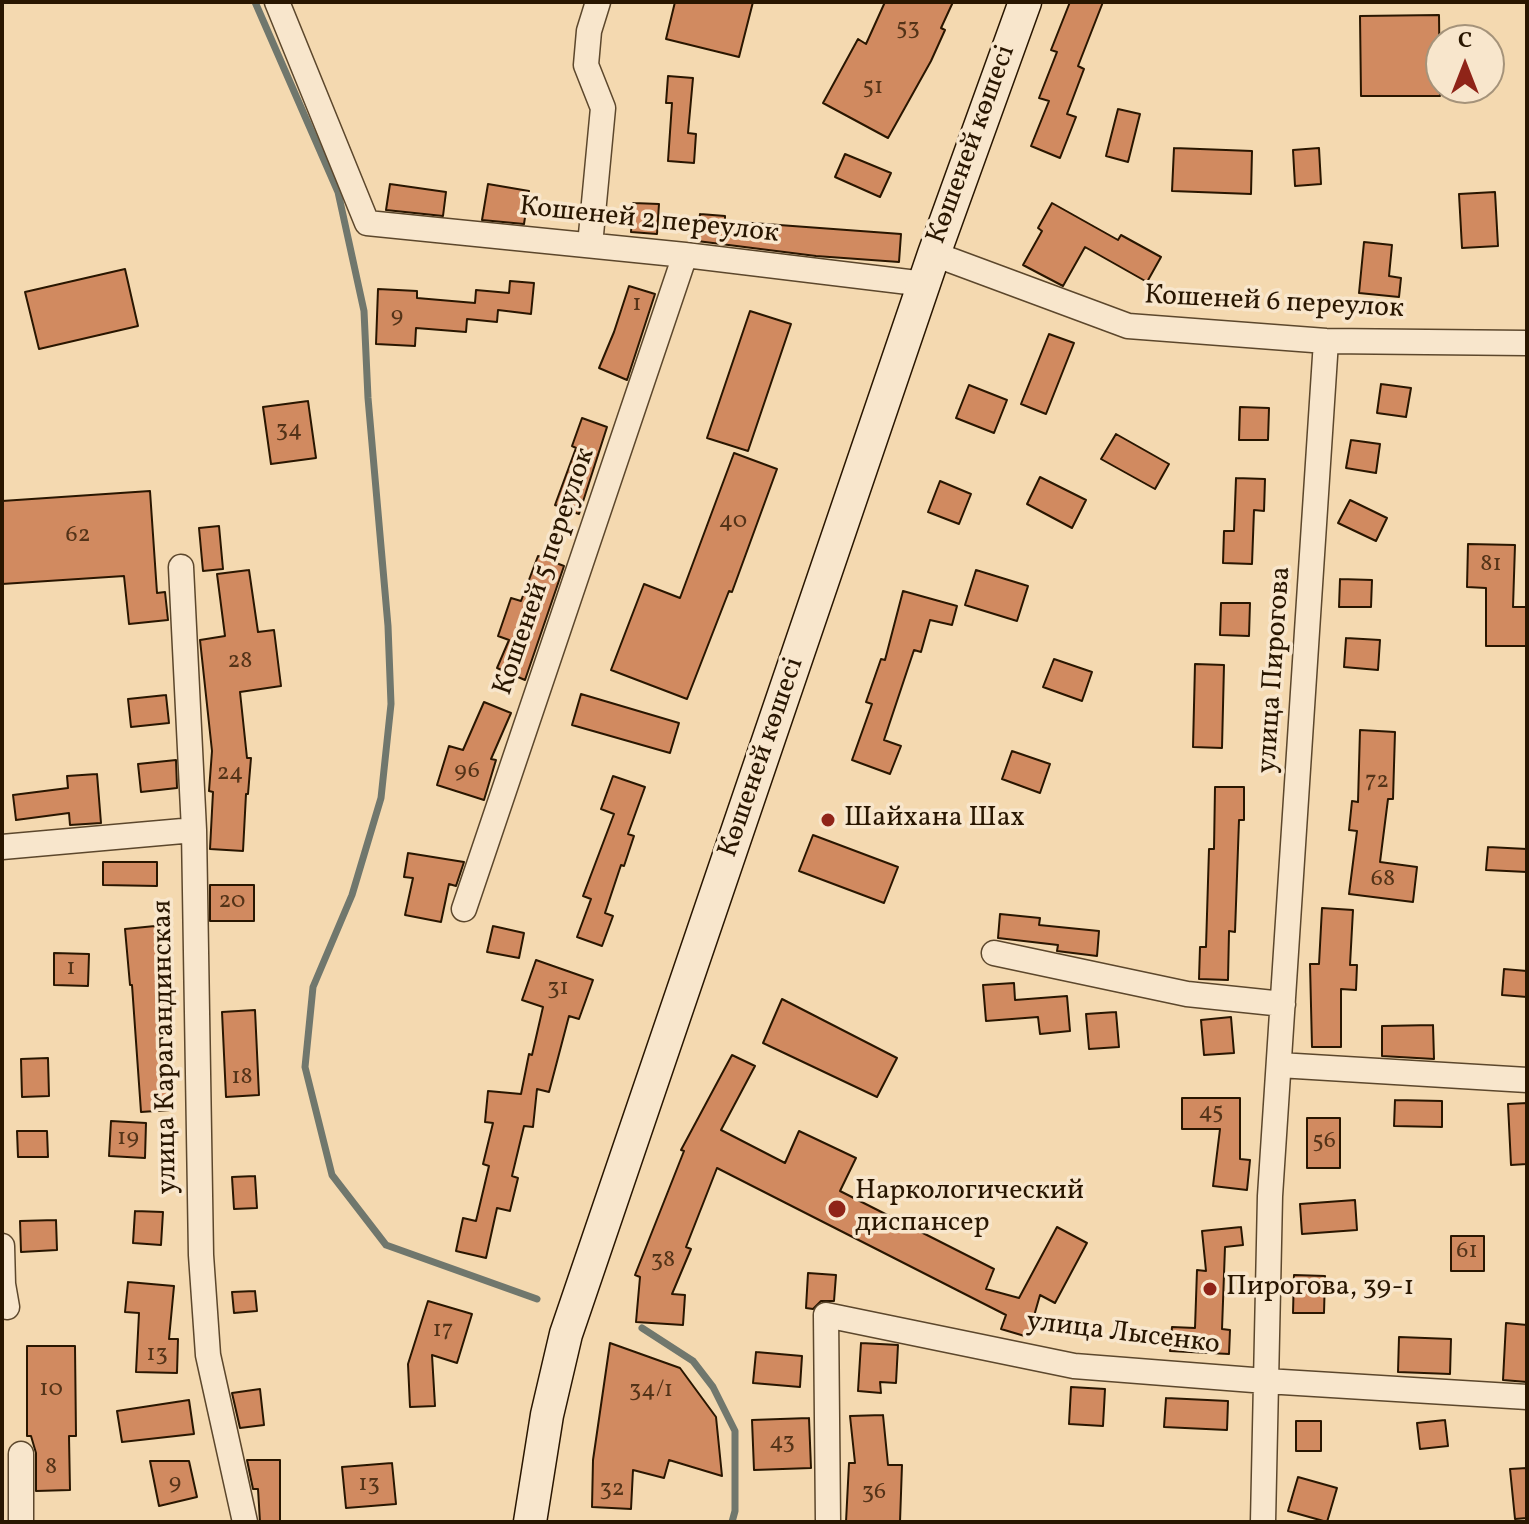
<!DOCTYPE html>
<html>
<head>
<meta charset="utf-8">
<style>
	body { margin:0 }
	#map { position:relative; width:1529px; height:1524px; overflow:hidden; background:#f4d9b0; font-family:Vollkorn,serif }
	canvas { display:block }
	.frame { position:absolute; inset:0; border:4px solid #291600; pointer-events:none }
	.north { position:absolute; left:1425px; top:24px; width:80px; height:80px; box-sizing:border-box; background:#f8e6cc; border:2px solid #a5937a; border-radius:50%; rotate:0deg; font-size:22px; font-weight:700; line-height:32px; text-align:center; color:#291600 }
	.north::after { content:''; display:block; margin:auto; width:28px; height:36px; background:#8f2418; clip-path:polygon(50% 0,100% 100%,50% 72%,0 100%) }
</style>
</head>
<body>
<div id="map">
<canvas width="1529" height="1524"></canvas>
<div class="frame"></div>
<div class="north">С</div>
</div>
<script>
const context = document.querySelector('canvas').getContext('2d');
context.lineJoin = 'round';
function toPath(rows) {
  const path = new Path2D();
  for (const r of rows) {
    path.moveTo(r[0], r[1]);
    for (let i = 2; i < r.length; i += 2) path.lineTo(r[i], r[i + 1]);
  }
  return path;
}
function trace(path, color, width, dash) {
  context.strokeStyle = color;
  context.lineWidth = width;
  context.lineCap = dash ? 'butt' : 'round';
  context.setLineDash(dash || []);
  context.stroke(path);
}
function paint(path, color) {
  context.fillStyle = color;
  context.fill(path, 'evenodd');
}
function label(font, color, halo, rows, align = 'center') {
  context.font = font + ' Vollkorn,serif';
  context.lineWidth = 7;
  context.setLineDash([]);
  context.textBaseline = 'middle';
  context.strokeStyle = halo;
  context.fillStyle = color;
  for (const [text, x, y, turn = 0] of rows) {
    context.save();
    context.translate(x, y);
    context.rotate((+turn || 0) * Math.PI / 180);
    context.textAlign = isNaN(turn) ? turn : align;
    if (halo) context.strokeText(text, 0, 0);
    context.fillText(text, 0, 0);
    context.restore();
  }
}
const stream = toPath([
	[255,2,338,192,364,311,368,398,388,626,391,704,381,798,352,895,313,987,305,1067,332,1175,386,1245,537,1299],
	[642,1328,693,1361,713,1387,735,1431,735,1511,732,1522]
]);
const building = toPath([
	[675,2,753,2,739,57,666,39,675,2],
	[885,2,953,2,941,28,945,30,931,61,888,138,823,103,858,39,866,44,885,2],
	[1070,2,1103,2,1078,66,1084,69,1067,114,1076,117,1060,158,1031,146,1049,101,1039,98,1057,52,1051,50,1070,2],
	[1439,15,1440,96,1361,96,1360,16,1439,15],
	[668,76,693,78,688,133,696,134,694,163,668,161,672,103,666,103,668,76],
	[1118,109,1140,114,1128,162,1106,156,1118,109],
	[1174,148,1252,151,1251,194,1172,191,1174,148],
	[1319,148,1321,184,1295,186,1293,150,1319,148],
	[845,154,891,173,880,197,835,177,845,154],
	[390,184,446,192,443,216,386,210,390,184],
	[488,184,529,191,524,224,482,220,488,184],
	[1495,192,1498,246,1462,248,1459,194,1495,192],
	[633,203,659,204,657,234,631,232,633,203],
	[1052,203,1118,240,1121,235,1161,257,1147,282,1085,247,1063,286,1023,265,1042,231,1038,228,1052,203],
	[700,214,725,216,725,221,901,234,899,262,816,256,697,241,700,214],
	[1364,242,1392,245,1389,276,1401,278,1399,297,1359,293,1364,242],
	[125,269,138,326,39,349,25,292,125,269],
	[510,281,534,283,531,314,498,310,497,322,467,319,466,332,416,328,415,346,376,344,378,289,417,291,417,298,475,303,476,290,509,293,510,281],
	[629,286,655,294,627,380,599,368,614,332,629,286],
	[750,311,791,324,748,451,707,438,750,311],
	[1049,334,1074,343,1046,414,1021,404,1049,334],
	[1381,384,1411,388,1406,417,1377,413,1381,384],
	[969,385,1007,400,994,433,956,418,969,385],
	[308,401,316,458,271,464,263,407,308,401],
	[1240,407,1269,408,1268,440,1239,440,1240,407],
	[582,418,607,427,579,514,555,505,576,448,572,446,582,418],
	[1116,434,1169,464,1155,489,1101,459,1116,434],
	[1351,440,1380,444,1376,473,1346,468,1351,440],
	[734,453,777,469,732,592,729,591,687,699,611,670,644,584,680,598,734,453],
	[1040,477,1086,500,1072,528,1027,504,1040,477],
	[1236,478,1265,479,1264,511,1254,510,1252,564,1223,563,1224,531,1234,531,1236,478],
	[940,481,971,494,959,524,928,512,940,481],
	[150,491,157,593,165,592,168,620,129,624,124,576,2,584,2,501,150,491],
	[1350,500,1387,518,1376,541,1338,523,1350,500],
	[219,526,223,569,203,571,199,528,219,526],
	[1468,544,1515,545,1513,607,1527,607,1527,646,1486,646,1486,588,1467,587,1468,544],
	[538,556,564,566,525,680,497,668,509,640,498,636,511,598,521,601,538,556],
	[249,570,258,632,274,630,281,686,240,692,247,758,251,758,248,794,246,794,243,851,210,849,213,792,209,791,212,751,200,640,225,636,217,574,249,570],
	[976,570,1028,586,1017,621,965,605,976,570],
	[1340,579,1372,580,1371,607,1339,607,1340,579],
	[903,591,957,606,952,625,930,620,921,652,914,650,884,740,901,746,890,774,852,760,872,704,866,702,881,659,885,660,903,591],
	[1221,603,1250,603,1249,636,1220,635,1221,603],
	[1346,638,1380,640,1378,670,1344,667,1346,638],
	[1054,659,1092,672,1082,701,1043,687,1054,659],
	[1195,664,1224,665,1222,748,1193,747,1195,664],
	[581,694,679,723,670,753,572,725,581,694],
	[166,695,169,723,131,727,128,699,166,695],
	[484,702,511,713,491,759,496,760,484,800,437,785,449,746,463,750,484,702],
	[1360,730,1395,732,1393,799,1388,799,1380,862,1417,867,1413,902,1349,894,1357,831,1349,830,1352,801,1358,802,1360,730],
	[1012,751,1050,764,1040,793,1002,779,1012,751],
	[176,760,177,788,141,792,138,764,176,760],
	[97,774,101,823,70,825,69,813,16,820,13,795,68,788,67,776,97,774],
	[613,776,645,787,628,834,634,836,624,866,621,865,605,913,613,916,602,946,577,937,591,899,583,896,614,814,601,809,613,776],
	[1215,787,1244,787,1244,820,1239,820,1235,932,1229,931,1228,980,1199,979,1200,947,1206,947,1209,849,1214,849,1215,787],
	[813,835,898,867,884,903,799,871,813,835],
	[1488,847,1527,849,1527,872,1486,870,1488,847],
	[408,853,464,862,456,886,449,884,441,922,405,915,413,878,404,877,408,853],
	[103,862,157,862,157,886,103,885,103,862],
	[210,885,254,885,254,921,210,921,210,885],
	[1322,908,1353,910,1350,965,1357,965,1356,990,1341,989,1341,1047,1312,1047,1310,964,1319,964,1322,908],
	[1000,914,1040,918,1039,925,1099,931,1097,956,1057,951,1058,945,998,938,1000,914],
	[155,926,162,988,170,1110,141,1112,132,985,130,985,125,929,155,926],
	[493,926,524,933,519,958,487,952,493,926],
	[54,953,89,954,88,986,54,985,54,953],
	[536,960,593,980,579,1019,569,1016,549,1092,537,1089,533,1127,524,1126,512,1176,518,1178,510,1211,497,1208,486,1258,456,1251,463,1218,476,1221,489,1166,483,1164,493,1123,485,1122,488,1091,521,1094,529,1054,532,1055,543,1007,522,1000,536,960],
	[1504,969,1527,971,1527,997,1502,995,1504,969],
	[1014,983,1015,1000,1067,996,1070,1031,1040,1034,1038,1017,986,1021,983,985,1014,983],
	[782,999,897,1058,877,1097,763,1043,782,999],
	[255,1010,259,1095,226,1097,222,1012,255,1010],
	[1116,1012,1119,1047,1089,1049,1086,1014,1116,1012],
	[1231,1017,1234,1053,1204,1055,1201,1020,1231,1017],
	[1433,1025,1434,1059,1382,1056,1382,1026,1433,1025],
	[732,1055,755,1066,721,1130,785,1163,799,1131,856,1158,840,1191,994,1269,986,1289,1019,1298,1057,1227,1087,1243,1055,1303,1040,1295,1028,1337,1001,1329,1006,1315,717,1168,686,1247,691,1249,672,1294,685,1295,683,1325,636,1322,640,1277,635,1275,684,1151,681,1150,732,1055],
	[48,1058,49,1096,22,1097,21,1059,48,1058],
	[1182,1098,1240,1098,1240,1159,1250,1160,1247,1190,1213,1186,1220,1129,1182,1129,1182,1098],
	[1395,1100,1442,1101,1442,1127,1394,1126,1395,1100],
	[1527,1103,1527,1164,1511,1165,1508,1104,1527,1103],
	[1307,1118,1340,1118,1340,1168,1307,1168,1307,1118],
	[111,1121,146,1123,145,1158,109,1156,111,1121],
	[17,1131,47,1131,48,1157,18,1157,17,1131],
	[255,1176,257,1208,234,1209,232,1177,255,1176],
	[1355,1200,1357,1230,1302,1234,1300,1204,1355,1200],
	[135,1211,163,1212,161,1245,133,1243,135,1211],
	[56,1220,57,1250,21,1252,20,1221,56,1220],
	[1241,1227,1243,1245,1225,1247,1222,1329,1230,1330,1229,1354,1170,1351,1172,1327,1195,1328,1197,1270,1206,1271,1202,1231,1241,1227],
	[1451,1236,1484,1236,1484,1271,1451,1271,1451,1236],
	[808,1273,836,1275,834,1301,821,1301,813,1309,806,1308,808,1273],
	[1294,1275,1325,1276,1324,1313,1293,1313,1294,1275],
	[128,1282,174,1286,169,1339,178,1339,177,1373,136,1372,139,1313,125,1312,128,1282],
	[255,1291,257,1311,234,1313,232,1292,255,1291],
	[428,1301,472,1314,457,1363,432,1355,435,1406,410,1407,408,1364,428,1301],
	[1506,1323,1527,1325,1527,1382,1503,1380,1506,1323],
	[1399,1337,1451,1339,1450,1374,1398,1372,1399,1337],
	[610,1343,680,1368,716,1417,722,1476,669,1460,664,1478,633,1470,631,1509,592,1507,593,1460,610,1343],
	[861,1343,898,1345,896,1383,880,1382,881,1393,858,1391,861,1343],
	[27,1346,75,1346,76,1436,69,1436,70,1490,36,1491,36,1453,31,1436,27,1436,27,1346],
	[756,1352,802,1356,800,1387,753,1383,756,1352],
	[1071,1387,1105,1389,1103,1426,1069,1424,1071,1387],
	[260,1389,264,1425,240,1428,232,1393,260,1389],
	[1166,1398,1228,1401,1227,1430,1164,1427,1166,1398],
	[189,1400,194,1434,122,1442,117,1411,189,1400],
	[883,1415,888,1465,902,1465,900,1522,846,1522,849,1463,855,1463,850,1416,883,1415],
	[809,1418,811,1468,754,1470,752,1420,809,1418],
	[1445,1420,1448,1446,1420,1449,1417,1423,1445,1420],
	[1296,1421,1321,1421,1321,1451,1296,1451,1296,1421],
	[247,1460,280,1460,280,1522,260,1522,258,1489,253,1489,247,1460],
	[150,1461,189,1461,197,1497,159,1506,150,1461],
	[392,1463,396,1504,346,1508,342,1467,392,1463],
	[1527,1468,1527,1518,1515,1519,1510,1469,1527,1468],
	[1298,1477,1337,1488,1327,1522,1288,1511,1298,1477]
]);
const street = toPath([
	[277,2,367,223,685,255,925,284],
	[590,245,603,108,586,65,589,31,598,2],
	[934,254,1128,326,1326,341,1527,343],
	[181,567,194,830,201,1255,208,1355,245,1522],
	[2,847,194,830],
	[464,909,685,255],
	[994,953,1187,994,1283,1004],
	[1279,1065,1527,1080],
	[2,1246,3,1284,7,1307],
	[21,1522,21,1454],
	[828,1522,826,1315,1074,1366,1266,1381,1527,1397],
	[1263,1522,1270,1196,1326,341]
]);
const secondary = toPath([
	[530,1522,547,1415,566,1334,934,254,1025,2]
]);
const markers = [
	[828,820,8,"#8f2418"],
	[837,1209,10,"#8f2418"],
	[1210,1289,8,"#8f2418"]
];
const numberNames = [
	["53",908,30],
	["51",873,89],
	["1",637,306],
	["9",397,318],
	["34",289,432],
	["40",733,523],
	["62",78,537],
	["81",1491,566],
	["28",240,663],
	["96",467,773],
	["24",230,775],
	["72",1377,783],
	["68",1383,881],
	["20",232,903],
	["1",71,970],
	["31",558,990],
	["18",242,1079],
	["45",1211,1114],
	["19",128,1140],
	["56",1324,1143],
	["61",1467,1253],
	["38",663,1262],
	["17",443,1332],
	["13",157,1356],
	["10",51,1391],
	["34/1",651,1392],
	["43",782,1444],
	["8",51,1469],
	["9",175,1485],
	["13",369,1486],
	["32",612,1491],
	["36",874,1494]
];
const streetNames = [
	["Көшеней көшесі",973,145,-70],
	["Кошеней 2 переулок",649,222,6],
	["Кошеней 6 переулок",1274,304,3],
	["Кошеней 5 переулок",546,572,-71],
	["улица Пирогова",1276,670,-86],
	["Көшеней көшесі",763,758,-71],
	["улица Карагандинская",167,1047,-91],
	["улица Лысенко",1123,1335,7]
];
const poiNames = [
	["Шайхана Шах",844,820],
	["Наркологический",855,1193],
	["диспансер",855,1225],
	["Пирогова, 39-1",1226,1289]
];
trace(stream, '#70776d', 7);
paint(building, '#d18a60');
trace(building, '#291600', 2);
trace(street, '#5c472c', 27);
trace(secondary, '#291600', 35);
trace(street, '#f8e6cc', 24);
trace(secondary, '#f8e6cc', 32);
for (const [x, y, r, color] of markers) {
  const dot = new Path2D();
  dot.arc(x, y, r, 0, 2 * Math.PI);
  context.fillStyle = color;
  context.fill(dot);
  trace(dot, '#f8e6cc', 3);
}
label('24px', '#533318', null, numberNames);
label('28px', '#291600', '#f8e6cc', streetNames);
label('28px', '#291600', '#f8e6cc', poiNames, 'left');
</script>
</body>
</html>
